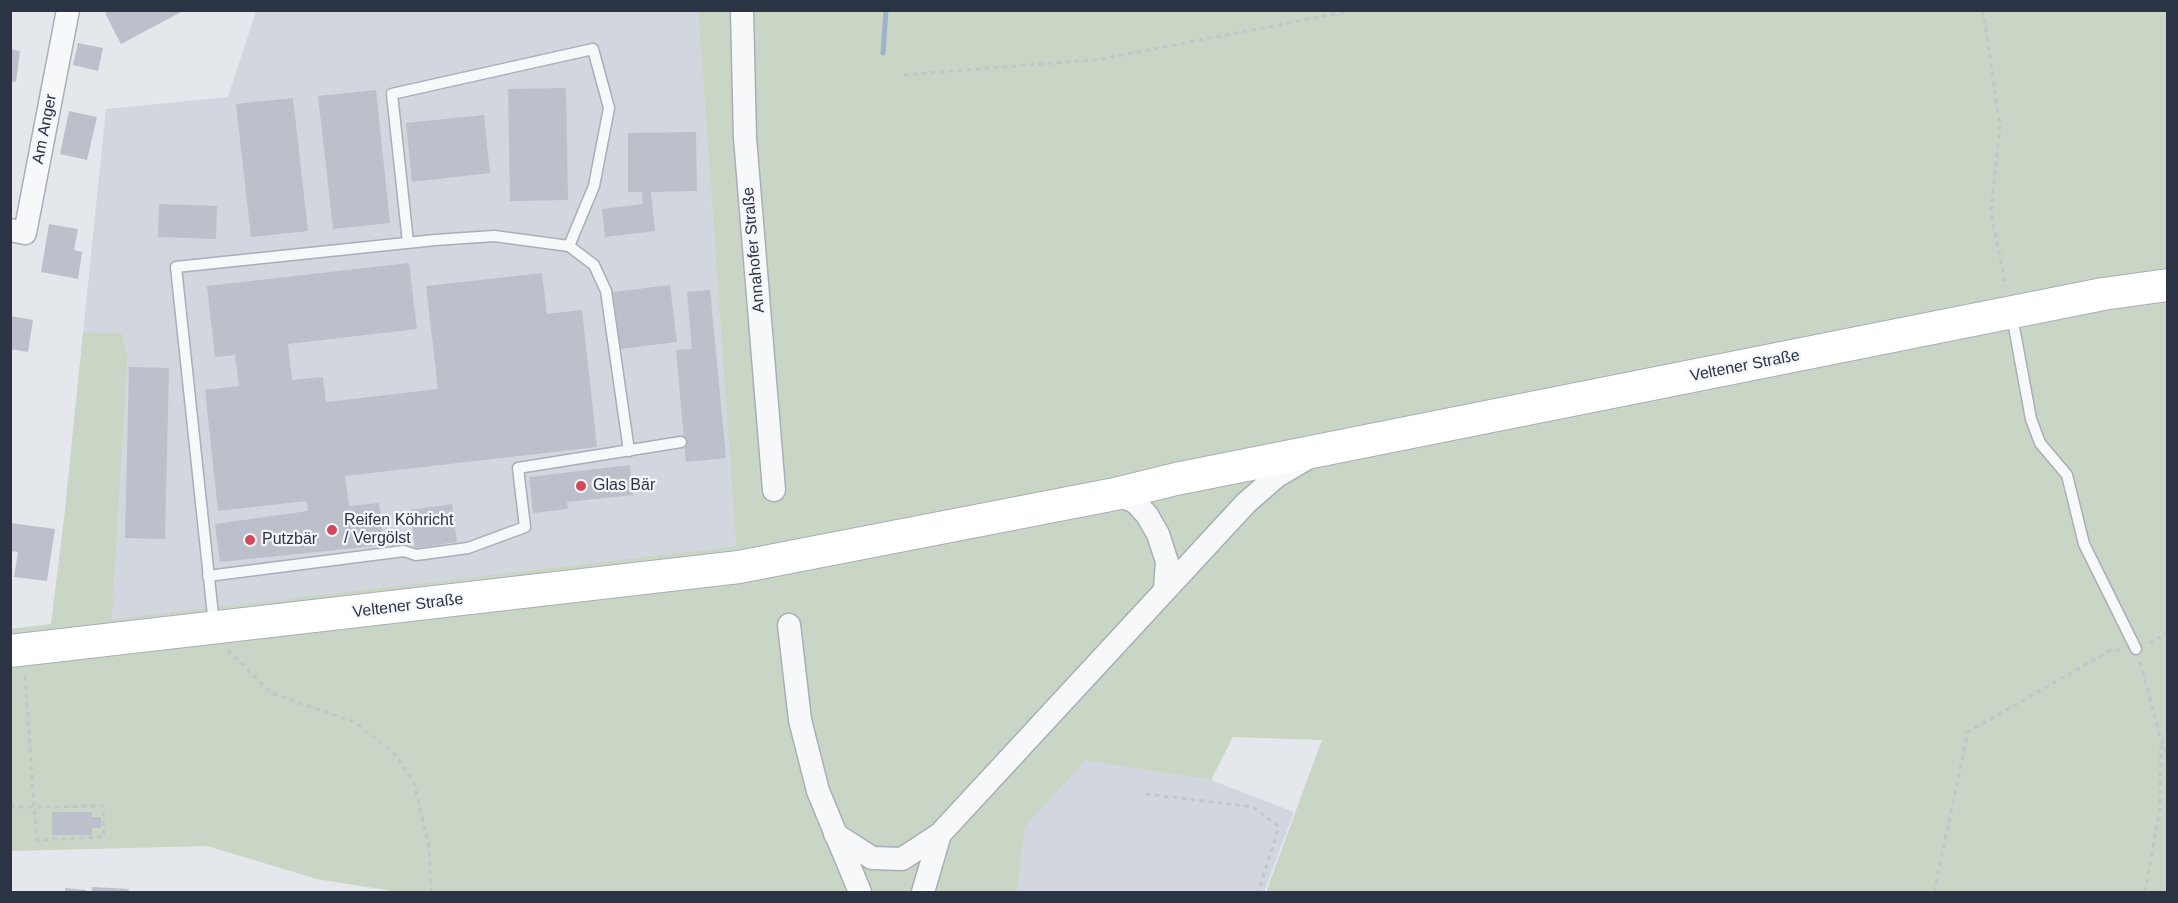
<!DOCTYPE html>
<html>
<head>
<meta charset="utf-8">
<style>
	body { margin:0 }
	#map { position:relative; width:2178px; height:903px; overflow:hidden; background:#e4e7ec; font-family:Arial,sans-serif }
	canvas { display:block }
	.frame { position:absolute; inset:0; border:12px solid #2b3445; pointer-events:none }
</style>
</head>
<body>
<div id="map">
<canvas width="2178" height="903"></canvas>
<div class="frame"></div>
</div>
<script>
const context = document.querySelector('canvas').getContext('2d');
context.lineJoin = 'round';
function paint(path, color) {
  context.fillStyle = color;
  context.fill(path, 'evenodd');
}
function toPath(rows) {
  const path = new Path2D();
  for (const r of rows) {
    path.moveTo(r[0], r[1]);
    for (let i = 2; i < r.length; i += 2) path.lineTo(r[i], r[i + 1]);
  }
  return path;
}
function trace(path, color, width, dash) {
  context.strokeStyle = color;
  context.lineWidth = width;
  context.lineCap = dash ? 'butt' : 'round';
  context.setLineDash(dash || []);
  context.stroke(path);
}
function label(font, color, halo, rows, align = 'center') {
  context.font = font + ' Arial,sans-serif';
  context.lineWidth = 4.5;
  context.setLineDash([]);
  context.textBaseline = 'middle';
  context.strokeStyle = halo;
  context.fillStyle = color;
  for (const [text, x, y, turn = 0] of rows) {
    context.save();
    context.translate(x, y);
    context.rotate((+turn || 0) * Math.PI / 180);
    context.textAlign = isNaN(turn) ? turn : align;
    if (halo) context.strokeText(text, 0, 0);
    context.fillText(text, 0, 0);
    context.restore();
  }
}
const built = toPath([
	[256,11,698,11,736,546,112,619,128,356,122,333,83,332,106,109,228,97],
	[1086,759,1211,780,1294,812,1264,892,1017,892,1025,827]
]);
const green = toPath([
	[698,11,2167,11,2167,892,1266,892,1322,740,1233,737,1211,780,1086,760,1025,827,1017,892,398,892,317,879,207,846,11,851,10,629,51,624,64,519,83,332,122,333,128,356,112,619,736,546]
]);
const stream = toPath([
	[883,53,886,10]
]);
const building = toPath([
	[111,10,185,10,121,44,105,13],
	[78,43,103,48,98,71,73,65],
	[10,49,20,51,16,82,10,81],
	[566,88,568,200,510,201,508,89],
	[376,90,390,223,333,229,318,96],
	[293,98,308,231,251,237,236,104],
	[69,111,97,117,87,160,60,154],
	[484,115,490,173,412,182,406,123],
	[696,132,697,191,651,192,655,231,605,237,602,209,643,204,642,192,628,192,628,133],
	[159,204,217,206,216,239,158,237],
	[49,224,78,229,74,250,82,252,78,279,41,272],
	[409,263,417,329,288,344,292,380,323,377,326,402,438,389,426,286,542,273,547,314,582,310,597,447,345,476,349,506,379,503,384,545,220,562,215,524,308,511,307,501,218,511,205,390,239,386,235,355,215,357,207,286],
	[670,285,677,342,620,349,613,292],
	[710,290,726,458,686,462,676,350,692,349,687,292],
	[10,316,33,320,28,352,10,349],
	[129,367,169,368,165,539,125,538],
	[630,465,633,495,567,502,568,509,533,513,529,477],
	[452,504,457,542,415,548,410,510],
	[10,523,55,529,47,581,14,577,18,552,10,551],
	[52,812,92,812,92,817,101,817,101,828,92,828,92,835,52,835],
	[92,887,129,889,128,892,92,892],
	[65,888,86,890,86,892,65,892]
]);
const path = toPath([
	[1983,10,2000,126,1991,213,2006,287],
	[904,75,1102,59,1355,10],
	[2149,643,2168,633],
	[228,650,271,693,354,722,394,753,414,783,429,847,431,892],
	[2140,662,2161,740,2168,755],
	[1146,794,1253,807,1279,827,1258,892],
	[10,807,34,807,103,806,104,837,37,840,34,807,25,674],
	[1934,892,1968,732,2111,650,2120,650],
	[2145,892,2160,808,2161,740]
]);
const service = toPath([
	[408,242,392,94,593,49,609,108,594,186,569,246],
	[2012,316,2031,419,2040,443,2067,475,2084,544,2136,649],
	[208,576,404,551,416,555,468,548,525,527,518,468,681,442],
	[214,625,176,267,435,240,494,236,569,246,594,265,606,291,629,451]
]);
const minor = toPath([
	[742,10,745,138,774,490],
	[10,230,25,233,68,10],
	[1115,494,1133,501,1138,505,1147,515,1158,534,1167,562,1165,588],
	[789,625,800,720,818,791,860,892],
	[835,834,872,858,902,859,940,834],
	[923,892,940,834,1246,503,1277,476,1306,459]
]);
const secondary = toPath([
	[10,651,739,567,1115,494,1176,479,2103,294,2168,285]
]);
const markers = [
	[581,486,6,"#d1495b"],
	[332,530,6,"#d1495b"],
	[250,540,6,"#d1495b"]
];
const streetNames = [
	["Am Anger",45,129,-79],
	["Annahofer Straße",754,250,-95],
	["Veltener Straße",1745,366,-11],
	["Veltener Straße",408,606,-7]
];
const poiNames = [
	["Glas Bär",593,486],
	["Reifen Köhricht",344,521],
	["/ Vergölst",344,539],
	["Putzbär",262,540]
];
paint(built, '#d2d6de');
paint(green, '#c9d6c5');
trace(stream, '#9fb4cc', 5);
paint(building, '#bbc0ca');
trace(service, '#a9aeb7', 13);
trace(minor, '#a9aeb7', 25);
trace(secondary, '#a9aeb7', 34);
trace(path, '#c2c5cb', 3, [4.5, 4.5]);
trace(service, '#f7f8fa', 10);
trace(minor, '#f7f8fa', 22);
trace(secondary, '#fff', 32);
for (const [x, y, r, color] of markers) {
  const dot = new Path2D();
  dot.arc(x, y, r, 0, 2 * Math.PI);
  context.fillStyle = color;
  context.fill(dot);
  trace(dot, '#f4f6f9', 2);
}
label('16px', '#2b3445', '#f4f6f9', streetNames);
label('16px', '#2b3445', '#f4f6f9', poiNames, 'left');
</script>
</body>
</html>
